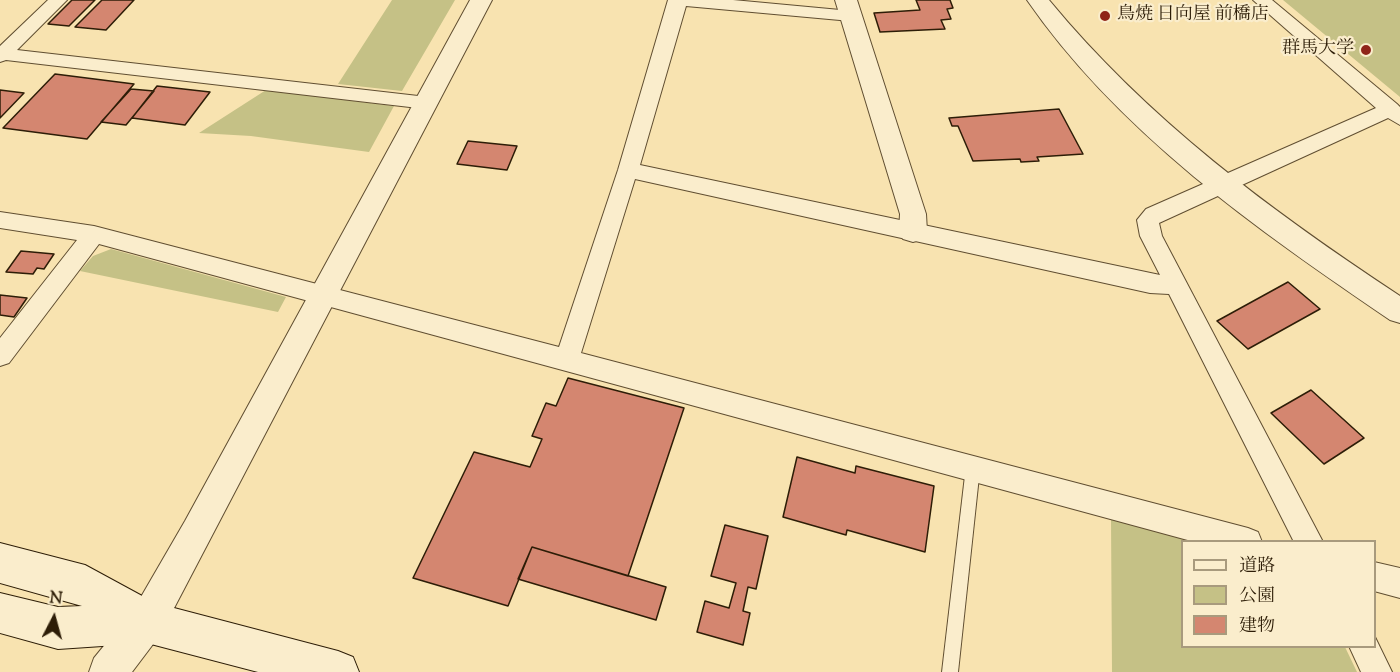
<!DOCTYPE html>
<html>
<head>
<meta charset="utf-8">
<style>
	body { margin:0 }
	#map { position:relative; width:1400px; height:672px; overflow:hidden; background:#f8e3b0; font-family:"Sorts Mill Goudy","Noto Serif JP",serif }
	canvas { display:block }
	.legend { position:absolute; left:1181px; top:540px; width:195px; height:108px; box-sizing:border-box; background:#faedcc; border:2px solid #a89a7d; margin:0; padding:8px 10px; list-style:none; font-size:18px; color:#2d1d07 }
	.legend li { display:flex; align-items:center; gap:12px; height:30px }
	.legend b { width:30px; border:2px solid #a89a7d }
	.north { position:absolute; left:24px; top:588px; width:60px; height:60px; -webkit-text-stroke:4px #faedcc; paint-order:stroke; rotate:6deg; font-size:16px; font-weight:700; line-height:24px; text-align:center; color:#2d1d07 }
	.north::after { content:''; display:block; margin:auto; width:21px; height:27px; background:#2d1d07; clip-path:polygon(50% 0,100% 100%,50% 72%,0 100%) }
</style>
</head>
<body>
<div id="map">
<canvas width="1400" height="672"></canvas>
<ul class="legend">
<li><b style="height:8px;background:#faedcc"></b>道路</li>
<li><b style="height:16px;background:#c5c186"></b>公園</li>
<li><b style="height:16px;background:#d48670"></b>建物</li>
</ul>
<div class="north">N</div>
</div>
<script>
const context = document.querySelector('canvas').getContext('2d');
context.lineJoin = 'round';
function fillPath(path, color) { context.fillStyle = color; context.fill(path, 'evenodd'); }
function trace(path, color, width, dash) { context.strokeStyle = color; context.lineWidth = width; context.lineCap = dash ? 'butt' : 'round'; context.setLineDash(dash || []); context.stroke(path); }
function write(font, color, halo, rows, align = 'center') {
  context.font = font + ' "Sorts Mill Goudy","Noto Serif JP",serif'; context.lineWidth = 4.5; context.setLineDash([]); context.textBaseline = 'middle'; context.strokeStyle = halo; context.fillStyle = color; for (const [text, x, y, turn = 0] of rows) {
    context.save(); context.translate(x, y); context.rotate((+turn || 0) * Math.PI / 180); context.textAlign = isNaN(turn) ? turn : align; if (halo) context.strokeText(text, 0, 0); context.fillText(text, 0, 0); context.restore();
  }
}
fillPath(new Path2D(`
	M392,0h63l-53,91 -64,-7z
	M1283,0h117v97z
	M266,90l128,16 -25,46 -118,-16 -52,-3z
	M111,249l175,48 -8,15 -198,-41 13,-15z
	M1111,519l80,22 -9,1v104l163,1 12,25h-245z`), '#c5c186');
const building = new Path2D(`
	M72,0h23l-26,26 -21,-2z
	M102,0h32l-28,30 -31,-3z
	M916,0h34l3,8 -6,1 4,10 -10,1 4,9 -65,3 -6,-19 46,-3z
	M55,74l79,10 -47,55 -84,-11z
	M157,86l53,6 -25,33 -53,-7z
	M131,89l23,2 -28,34 -25,-3z
	M0,90l24,3 -24,25z
	M1059,109l24,45 -46,3 2,4 -18,1 -1,-3 -47,2 -15,-35h-6l-3,-8z
	M468,141l49,5 -10,24 -50,-6z
	M21,251l33,3 -10,15 -7,-1 -4,6 -27,-2z
	M1288,282l32,27 -72,40 -31,-28z
	M0,295l27,3 -13,19 -14,-2z
	M568,378l116,30 -56,168 -96,-29 -24,59 -95,-28 61,-126 56,15 12,-28 -10,-3 14,-33 10,3z
	M1311,390l53,48 -40,26 -53,-51z
	M797,457l58,16 1,-7 78,20 -9,66 -78,-22 -1,5 -63,-18z
	M725,525l43,11 -12,53 -8,-2 -5,24 7,2 -7,32 -46,-13 8,-31 24,7 7,-25 -25,-7z
	M532,547l134,40 -10,33 -138,-41z`);
fillPath(building, '#d48670');
trace(building, '#2d1d07', 1.5);
const service = new Path2D(`
	M973,461l5,2 2,4 -22,205h-16l24,-205 2,-4z`);
const minor = new Path2D(`
	M48,0h19l-50,50 410,47 7,1 3,5 -3,5 -7,1 -421,-49 -6,2v-16z
	M668,0h65l118,11 9,5 -9,5 -165,-15 -46,159 520,110 -20,-39 -3,-16 9,-11 230,-101 -123,-108h19l125,104 3,3v18l-12,-7 -229,105 3,13 161,306h-29l-125,-248 -19,-1 -515,-114 -54,174 667,175 10,4 4,10h-67l-1096,-298 -90,119 -9,3v-28l77,-98 -77,-12v-16l94,14 465,121 59,-177z
	M1374,562l26,6v30l-26,-7z
	M1374,635l18,37h-31l-12,-26h25z`);
const tertiary = new Path2D(`
	M470,0h22l-332,635 -28,37h-43l5,-14 40,-49 51,-88z
	M835,0h22l69,214 1,18 -4,7 -10,3 -10,-3 -4,-7 1,-18z
	M1027,0h22c99,120 222,211 351,296v27l-10,-3c-132,-90 -271,-187 -363,-320z`);
const secondary = new Path2D(`
	M0,543l85,22 70,38 183,48 15,6 6,15h-101l-111,-29 -89,6 -58,-16v-40l58,14 24,-1 -82,-23z`);
trace(service, '#604e31', 2);
trace(minor, '#604e31', 2);
trace(tertiary, '#604e31', 2);
trace(secondary, '#2d1d07', 2);
fillPath(service, '#faedcc');
fillPath(minor, '#faedcc');
fillPath(tertiary, '#faedcc');
fillPath(secondary, '#faedcc');
for (const [x, y, r, color] of [
	[1105,16,6,"#8f2418"],
	[1366,50,6,"#8f2418"]
]) { const dot = new Path2D(); dot.arc(x, y, r, 0, 2 * Math.PI); context.fillStyle = color; context.fill(dot); trace(dot, '#faedcc', 2); }
write('18px', '#2d1d07', '#faedcc', [
	["鳥焼 日向屋 前橋店",1117,16],
	["群馬大学",1354,50,"right"]
], 'left');
</script>
</body>
</html>
